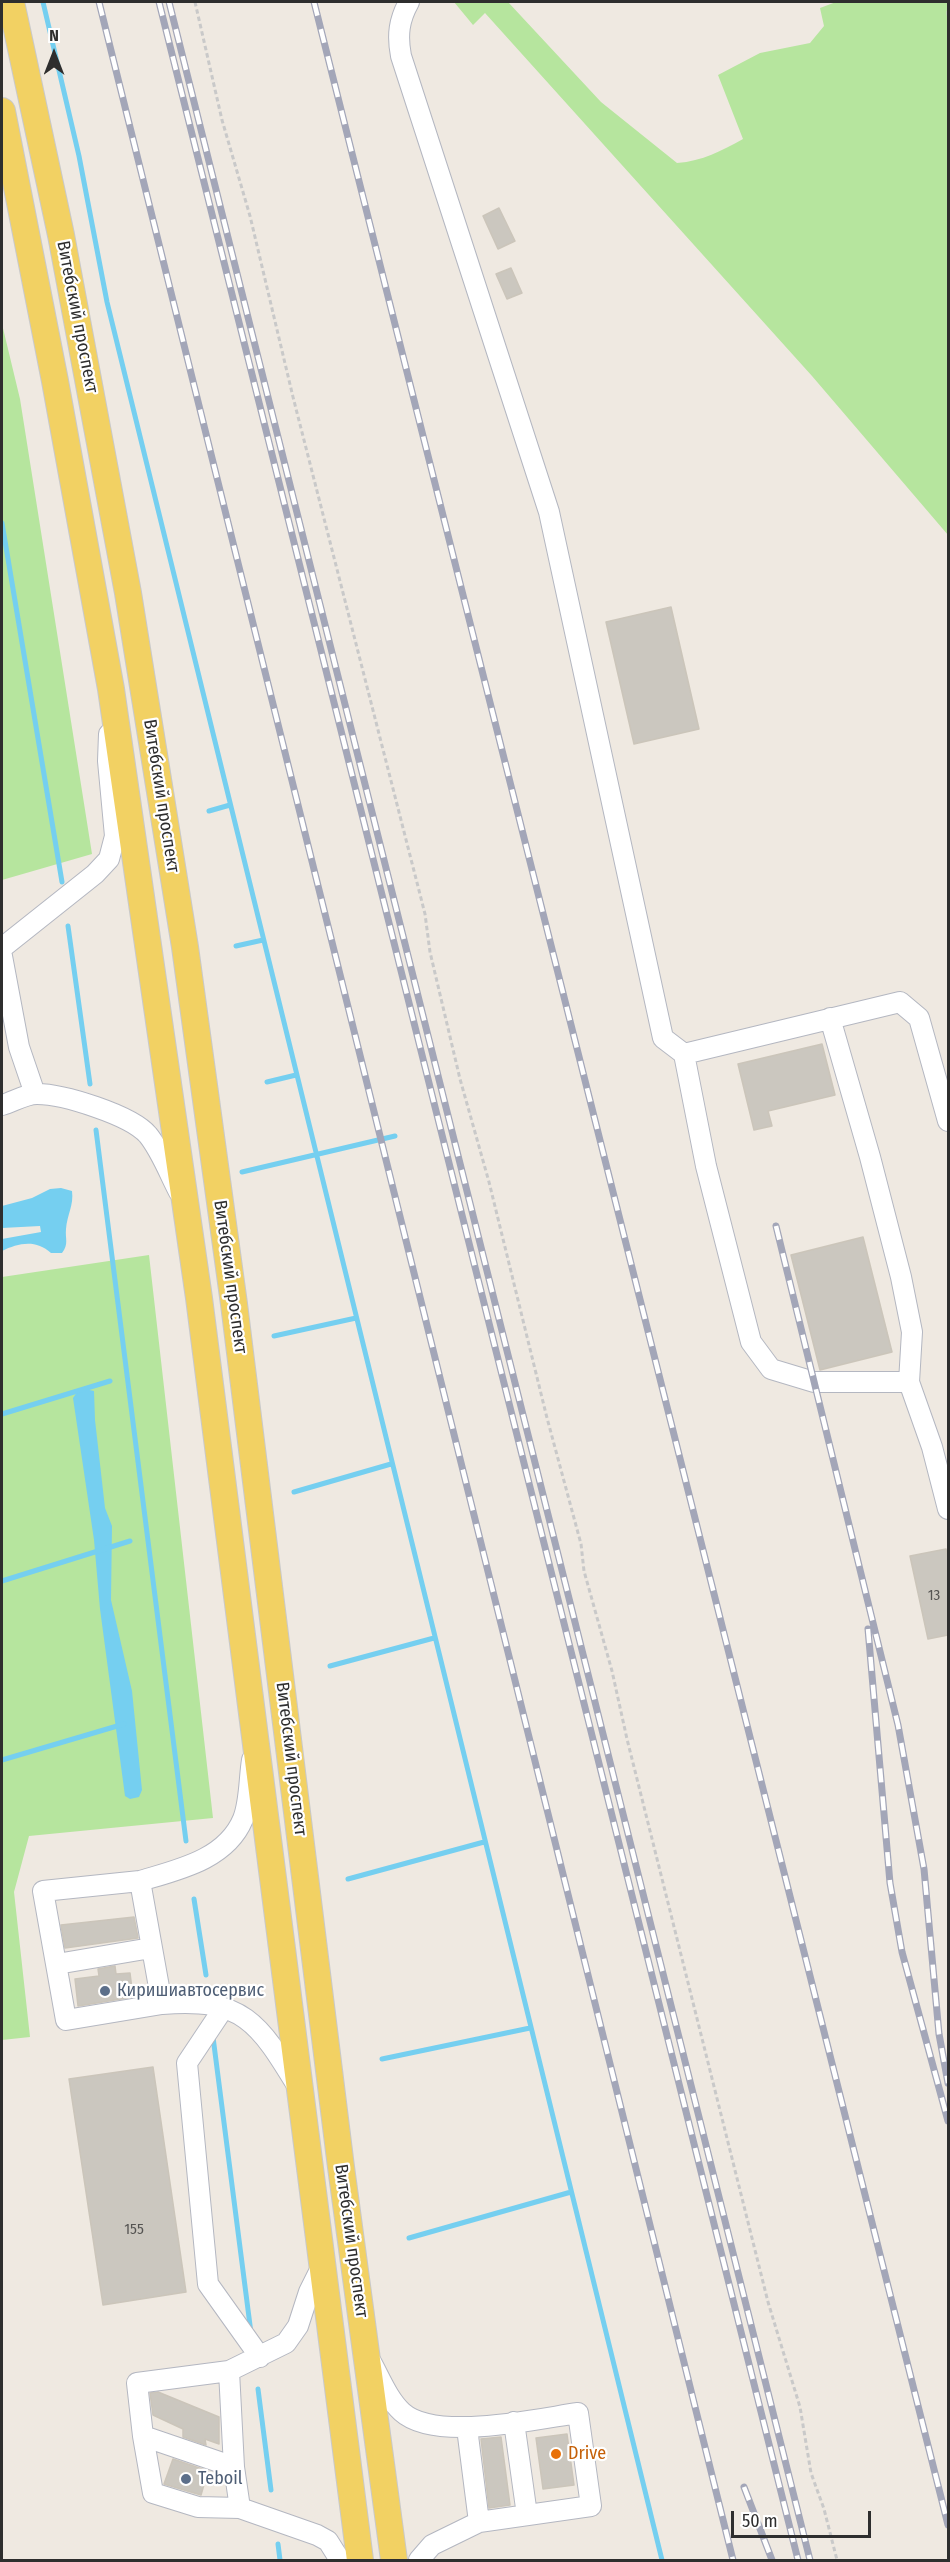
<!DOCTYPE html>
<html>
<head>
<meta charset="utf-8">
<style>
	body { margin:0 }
	#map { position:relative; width:950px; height:2562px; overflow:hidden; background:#efe9e1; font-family:"Fira Sans Condensed",sans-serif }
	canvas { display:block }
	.frame { position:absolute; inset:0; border:3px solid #2e2e2e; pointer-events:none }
	.north { position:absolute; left:24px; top:24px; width:60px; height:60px; -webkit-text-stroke:4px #fff; paint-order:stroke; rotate:0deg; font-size:16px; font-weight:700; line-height:24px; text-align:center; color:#2e2e2e }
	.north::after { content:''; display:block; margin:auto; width:21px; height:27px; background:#2e2e2e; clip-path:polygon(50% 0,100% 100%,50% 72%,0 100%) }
	.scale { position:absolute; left:731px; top:2511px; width:140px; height:27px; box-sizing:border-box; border:3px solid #2e2e2e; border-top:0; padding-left:8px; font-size:18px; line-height:21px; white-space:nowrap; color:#2e2e2e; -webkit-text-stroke:4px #fff; paint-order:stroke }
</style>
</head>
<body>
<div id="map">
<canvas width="950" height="2562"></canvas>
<div class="frame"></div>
<div class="north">N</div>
<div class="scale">50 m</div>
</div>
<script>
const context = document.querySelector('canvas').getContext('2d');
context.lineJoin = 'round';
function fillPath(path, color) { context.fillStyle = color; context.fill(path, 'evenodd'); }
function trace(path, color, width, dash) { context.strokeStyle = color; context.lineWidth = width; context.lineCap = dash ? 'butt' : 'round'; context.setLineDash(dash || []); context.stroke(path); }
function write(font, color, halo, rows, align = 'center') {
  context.font = font + ' "Fira Sans Condensed",sans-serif'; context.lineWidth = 4.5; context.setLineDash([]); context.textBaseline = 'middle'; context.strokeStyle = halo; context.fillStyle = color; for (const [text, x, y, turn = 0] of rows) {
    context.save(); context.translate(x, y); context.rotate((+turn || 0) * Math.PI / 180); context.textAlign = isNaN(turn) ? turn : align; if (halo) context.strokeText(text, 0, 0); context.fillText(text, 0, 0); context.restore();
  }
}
fillPath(new Path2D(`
	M454,2h54l93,100 76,61c26,-2 44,-12 66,-24l-25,-64 42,-22 50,-10 14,-17 -4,-18 16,-6h112v533l-136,-159 -327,-363 -12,12z
	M2,324l18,75 72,455 -90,26z
	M149,1255l64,563 -184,18 -15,56 16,145 -28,3v-763z`), '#b6e59e');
fillPath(new Path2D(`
	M61,1188l11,3c2,14 -5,24 -6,38 -1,10 3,15 -4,24h-11c-15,-14 -33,-10 -49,-2v-12l39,-7 -1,-6 -38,2v-22l30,-8 18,-9z
	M80,1388l14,3 1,29 10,88 7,18 -1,74 21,91 10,99 -3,7 -9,2 -5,-3 -25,-187 -6,-69 -21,-142z`), '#75cff0');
trace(new Path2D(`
	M43,2l36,154 28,146 555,2258
	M2,523l60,359
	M209,811l21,-6
	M68,926l22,158
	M236,946l27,-6
	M267,1082l29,-7
	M96,1130l90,711
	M242,1172l153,-36
	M274,1336l82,-18
	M2,1414l108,-33
	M294,1492l97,-28
	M2,1581l128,-40
	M330,1666l104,-28
	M2,1760l122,-36
	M348,1879l136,-37
	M194,1899l12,76
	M213,2037l38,296
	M382,2059l148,-31
	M409,2238l162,-46
	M258,2389l13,101
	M278,2544l2,16`), '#75cff0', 5);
const building = new Path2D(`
	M499,208l16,33 -17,8 -15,-33z
	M511,268l11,25 -15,6 -11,-25z
	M671,607l28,122 -65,15 -28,-122z
	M822,1044l13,51 -67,16 4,15 -18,4 -16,-66z
	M863,1237l29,115 -72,18 -29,-115z
	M946,1549l2,9v77l-20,4 -18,-83z
	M134,1917l4,21 -73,10 -4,-23z
	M115,1966l1,8 14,-1 3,24 -55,9 -3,-27 24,-3 -1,-7z
	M153,2067l33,225 -83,13 -34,-226z
	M158,2392l61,25v27l-14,-5 1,6 -23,-8v-8l-30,-14 -3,-22z
	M567,2434l7,51 -31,4 -7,-51z
	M501,2437l9,68 -21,3 -8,-69z
	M173,2459l35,12 -7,24 -37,-11z`);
fillPath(building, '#cbc7bf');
trace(building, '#cbc5ba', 1.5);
const minor = new Path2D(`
	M409,2c-10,18 -12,33 -8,54l148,456 114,526 21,16 216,-52 19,16 29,103
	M2,948l93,-74 14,-15 6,-23 -7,-75 1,-27
	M2,956l17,91 16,47
	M830,1018l40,139 31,120 11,55 -3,50
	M684,1054l22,112 45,176 20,27 43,13h95l23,65 16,62
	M2,1105c11,-3 23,-11 35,-11 26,0 94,21 111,41 13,16 21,38 31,57
	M140,1881l22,123 -96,16 -23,-129z
	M140,1881c37,-11 86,-21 103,-62 7,-17 6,-41 9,-59
	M57,1964l94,-16
	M162,2004c81,-7 97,19 136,83
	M223,2009l-36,54 21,221 52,73
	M323,2264l-14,28 -11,34 -12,17 -57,28 -92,12 6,53 10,57 45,14 42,1 77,27 11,6 12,19
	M371,2362c9,16 17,37 31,50 33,30 134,7 176,1l13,93 -112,16 -47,23 -13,15
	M229,2371l5,96 6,41
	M514,2422l13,93
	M467,2428l12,94
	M143,2436l91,31`);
const major = new Path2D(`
	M11,2l50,233 67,358 57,354 49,357 107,863 53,393
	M2,111l53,270 56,308 88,609 161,1262`);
trace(minor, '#b4b7c1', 22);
trace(major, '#c9c9c9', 28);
trace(new Path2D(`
	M195,2l27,118 28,96 43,181 132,517 5,38 30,127 29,103 58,236 34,126 3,27 28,100 15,68 141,563 32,105 11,66 13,36 13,51
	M948,11v6`), '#c9c9c9', 3, [4.5, 3]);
trace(minor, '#fff', 20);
trace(major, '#f2d163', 26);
const rail = new Path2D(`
	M99,2l634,2558
	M159,2l639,2558
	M169,2l641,2558
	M314,2l634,2523
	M776,1226l122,499 26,144 15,165 9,49
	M868,1629l22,254 12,69 46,169
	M744,2487l28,73`);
trace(rail, '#a3a6b8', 7);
trace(rail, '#fff', 4.5, [14]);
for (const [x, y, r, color] of [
	[105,1991,6,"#5c6f8a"],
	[556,2454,6,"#e8710a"],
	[186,2479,6,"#5c6f8a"]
]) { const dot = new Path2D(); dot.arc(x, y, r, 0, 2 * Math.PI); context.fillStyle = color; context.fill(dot); trace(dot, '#fff', 2); }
write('15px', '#555452', null, [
	["13",934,1596],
	["155",134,2230]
]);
write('18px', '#2e2e2e', '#fff', [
	["Витебский проспект",77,317,79],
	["Витебский проспект",161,796,81],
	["Витебский проспект",230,1277,82],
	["Витебский проспект",291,1759,83],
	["Витебский проспект",351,2241,82]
]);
write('18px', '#4e5e75', '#fff', [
	["Киришиавтосервис",117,1991],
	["Teboil",198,2479]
], 'left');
write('18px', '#c56008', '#fff', [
	["Drive",568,2454]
], 'left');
</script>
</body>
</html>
